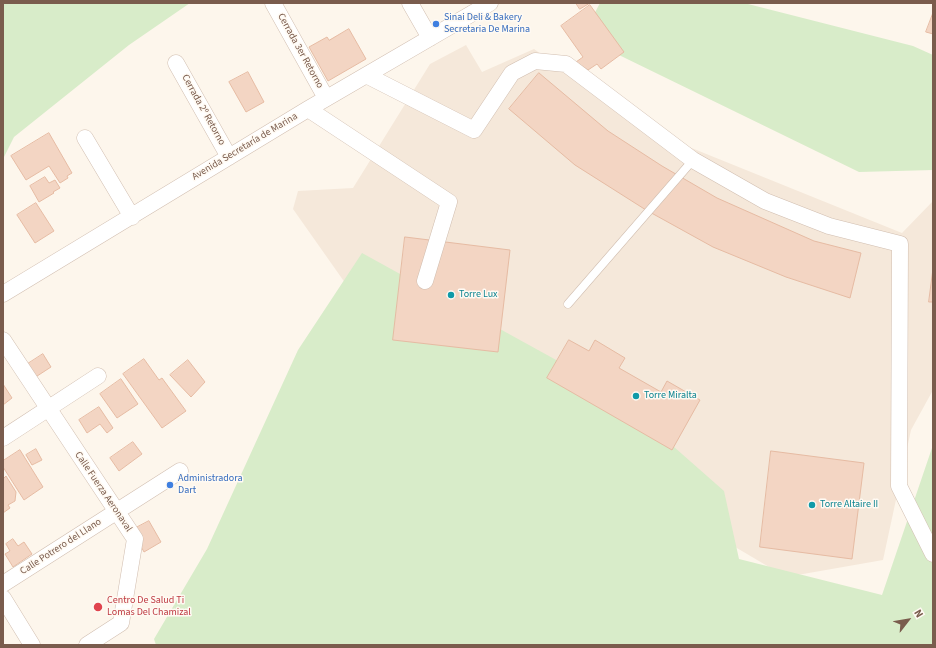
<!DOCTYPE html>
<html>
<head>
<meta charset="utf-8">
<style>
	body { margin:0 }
	#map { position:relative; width:936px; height:648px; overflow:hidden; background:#fdf6ec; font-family:"Source Sans 3",sans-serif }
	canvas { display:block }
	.frame { position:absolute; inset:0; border:4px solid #7a5c4d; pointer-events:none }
	.north { position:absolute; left:888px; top:600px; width:40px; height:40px; -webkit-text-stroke:3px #fffaf3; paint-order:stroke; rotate:59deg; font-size:11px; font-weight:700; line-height:16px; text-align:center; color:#7a5c4d }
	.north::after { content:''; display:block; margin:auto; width:14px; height:18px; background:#7a5c4d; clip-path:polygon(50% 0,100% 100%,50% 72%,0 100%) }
</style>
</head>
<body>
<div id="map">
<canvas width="936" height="648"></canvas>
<div class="frame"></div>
<div class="north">N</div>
</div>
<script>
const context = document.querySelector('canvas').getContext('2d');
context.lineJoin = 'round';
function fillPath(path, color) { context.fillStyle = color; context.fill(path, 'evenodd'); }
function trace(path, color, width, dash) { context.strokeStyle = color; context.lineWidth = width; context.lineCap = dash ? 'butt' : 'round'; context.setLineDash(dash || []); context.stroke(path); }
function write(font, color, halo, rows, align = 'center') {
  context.font = font + ' "Source Sans 3",sans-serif'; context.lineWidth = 3; context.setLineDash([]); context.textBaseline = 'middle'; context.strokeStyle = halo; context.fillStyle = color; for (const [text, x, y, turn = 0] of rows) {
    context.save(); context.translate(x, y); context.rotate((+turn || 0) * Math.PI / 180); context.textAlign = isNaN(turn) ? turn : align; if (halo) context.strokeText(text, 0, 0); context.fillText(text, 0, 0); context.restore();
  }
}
fillPath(new Path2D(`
	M466,45l16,27 52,-23 108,79 260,105 31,-32v189l-22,40 -28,130 -97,17 -400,-236 -93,-132 5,-18 55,-3 77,-124z`), '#f5e8da');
fillPath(new Path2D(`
	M3,3h187l-61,42 -115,92 -11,22z
	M600,3h144l169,43 20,9v115l-74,2 -277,-135z
	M362,253l245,135 117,103 15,68 143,36 51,-150v200h-777l-2,-6 53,-90 91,-199z`), '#d8ecc9');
const building = new Path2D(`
	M576,3h14l-10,6z
	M590,5l34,47 -23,17 -4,-5 -9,6 -12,-8 7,-5 -22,-31z
	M933,13v21l-7,-2z
	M349,29l17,30 -38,22 -19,-34 18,-10 2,3z
	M248,72l16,30 -18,10 -17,-30z
	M539,73l69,58 54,35 55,32 97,43 47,12 -11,45 -64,-21 -73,-30 -67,-37 -71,-45 -66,-56z
	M49,133l23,40 -5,3 1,2 -8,5 -11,-17 -23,14 -15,-24z
	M45,177l4,6 6,-3 5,8 -7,4 1,1 -15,9 -9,-16z
	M36,203l18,28 -19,12 -18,-28z
	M405,237l105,13 -12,102 -105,-12z
	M933,269v33h-4z
	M569,340l20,11 6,-11 30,18 -6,10 42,24 6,-11 33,19 -28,50 -125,-72z
	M43,354l8,13 -20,13 -8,-13z
	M144,359l15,21 3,-2 24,33 -24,17 -39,-54z
	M188,360l17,22 -14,15 -21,-22z
	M121,379l17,25 -21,14 -17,-24z
	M3,384l9,14 -9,7z
	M99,407l14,21 -6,5 -7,-9 -13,9 -8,-13z
	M133,442l9,12 -23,17 -9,-13z
	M36,449l6,11 -10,5 -6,-10z
	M20,450l23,37 -19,13 -21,-33v-6z
	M771,451l93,12 -12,96 -92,-12z
	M3,476l1,2 2,-2 10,16 -1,9 -7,4 2,3 -7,5z
	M149,521l12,21 -17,10 -12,-22z
	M13,539l5,7 6,-4 8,12 -19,13 -8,-13 5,-3 -4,-7z`);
fillPath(building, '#f3d5c3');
trace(building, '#e6bba3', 1);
const service = new Path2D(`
	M568,304l125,-144`);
const minor = new Path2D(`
	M273,3l53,95
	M410,3l20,35
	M176,63l53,94
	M366,75l108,55 38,-57 23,-12 31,3 127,96 72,41 64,25 71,18 -1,242 34,68
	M308,109l141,93 -24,79
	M85,138l47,79
	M3,294l305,-185 182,-106
	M3,340l132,199 -14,84 -34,22
	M3,438l95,-62
	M3,584l177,-113
	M3,598l29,47`);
trace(service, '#d1beb0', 9);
trace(minor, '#d1beb0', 17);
trace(service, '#fff', 8);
trace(minor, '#fff', 16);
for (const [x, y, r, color] of [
	[436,24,4,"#3f7fe0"],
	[451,295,4,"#0f9aa8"],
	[636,396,4,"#0f9aa8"],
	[170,485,4,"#3f7fe0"],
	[812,505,4,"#0f9aa8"],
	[98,607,5,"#e0444e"]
]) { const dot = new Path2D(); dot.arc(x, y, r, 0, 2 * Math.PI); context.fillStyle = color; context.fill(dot); trace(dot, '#fffaf3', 1.5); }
write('10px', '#366cbe', '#fffaf3', [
	["Sinai Deli & Bakery",444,18],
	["Secretaria De Marina",444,30],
	["Administradora",178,479],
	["Dart",178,491]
], 'left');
write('10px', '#7a5c4d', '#fffaf3', [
	["Cerrada 3er Retorno",300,51,61],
	["Cerrada 2º Retorno",203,110,61],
	["Avenida Secretaría de Marina",245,147,-31],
	["Calle Fuerza Aeronaval",103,492,56],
	["Calle Potrero del Llano",61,547,-33]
]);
write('10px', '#0d838f', '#fffaf3', [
	["Torre Lux",459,295],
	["Torre Miralta",644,396],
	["Torre Altaire II",820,505]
], 'left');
write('10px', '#be3a42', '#fffaf3', [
	["Centro De Salud Ti",107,601],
	["Lomas Del Chamizal",107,613]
], 'left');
</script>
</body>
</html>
